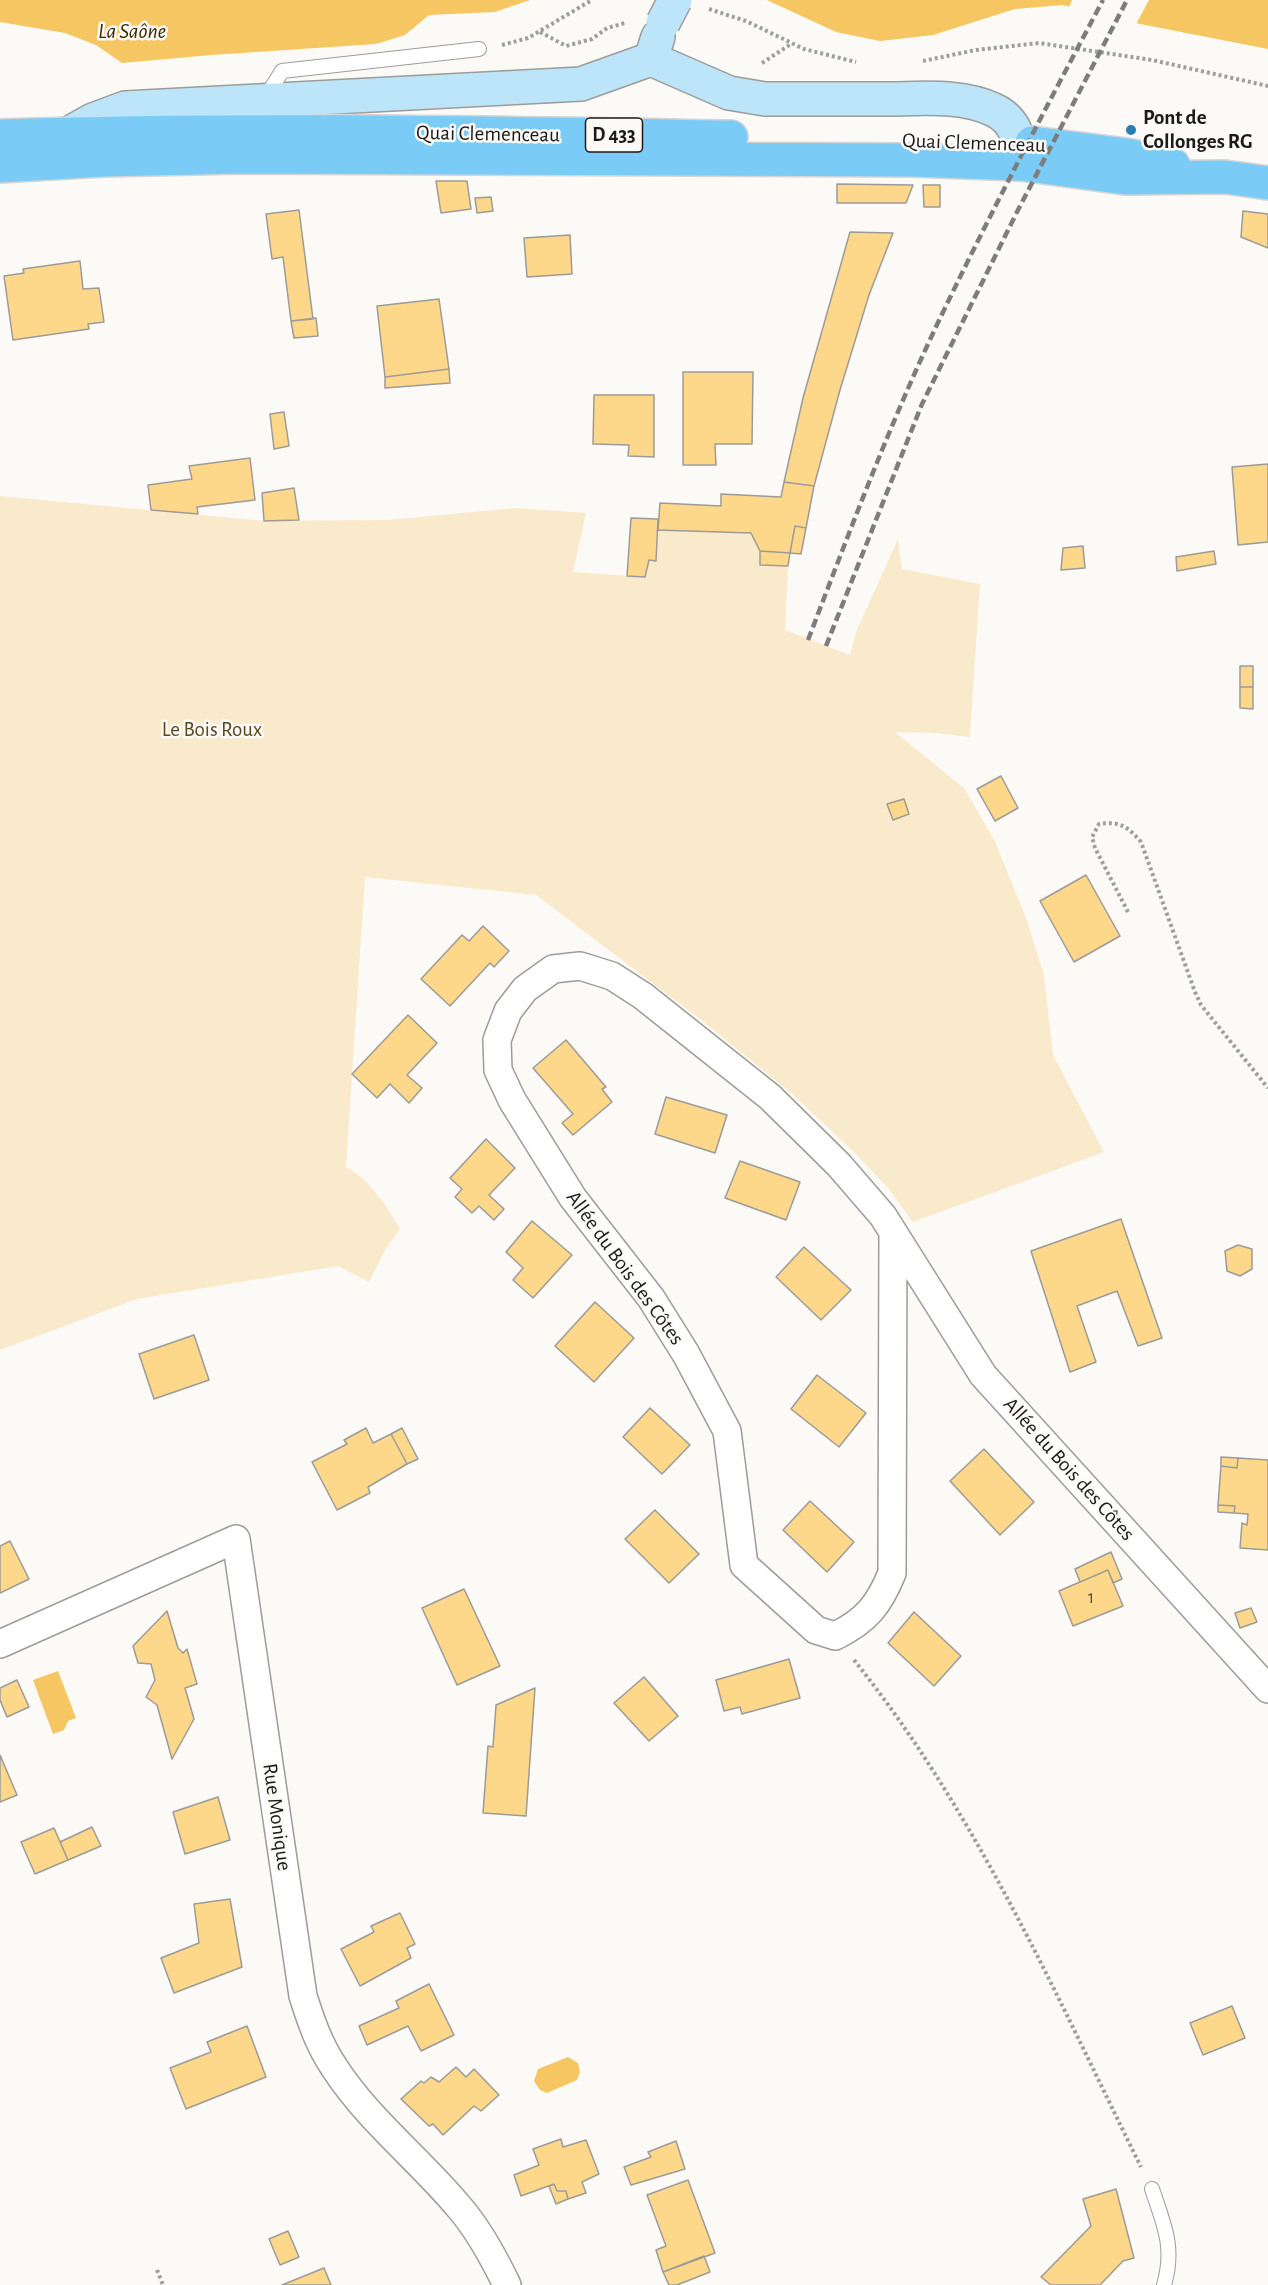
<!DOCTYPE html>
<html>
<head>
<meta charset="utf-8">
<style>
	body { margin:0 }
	canvas { display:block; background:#fcfaf7 }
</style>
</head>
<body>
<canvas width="1268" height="2285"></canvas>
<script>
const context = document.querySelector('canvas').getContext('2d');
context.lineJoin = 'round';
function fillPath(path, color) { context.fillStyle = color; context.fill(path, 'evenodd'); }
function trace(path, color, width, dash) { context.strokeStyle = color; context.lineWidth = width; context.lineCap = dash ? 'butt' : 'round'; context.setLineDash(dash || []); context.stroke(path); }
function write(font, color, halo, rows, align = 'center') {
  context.font = font + ' "Alegreya Sans",sans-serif'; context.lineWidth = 5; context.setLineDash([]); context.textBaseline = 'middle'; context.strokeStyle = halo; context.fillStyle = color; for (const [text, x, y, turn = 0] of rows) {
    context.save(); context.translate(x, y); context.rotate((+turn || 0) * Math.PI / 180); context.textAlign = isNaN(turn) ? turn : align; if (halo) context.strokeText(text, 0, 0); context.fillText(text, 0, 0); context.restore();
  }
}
fillPath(new Path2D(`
	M0,496l264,25 123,-1 129,-12 70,5 -13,59 72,5 4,-17h7l2,-30 93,3 9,18v14l28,1 -3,64 65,25 6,-23 42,-93 4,30 78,15 -10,153 -35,-4 -40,-1 70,57 30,53 30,73 19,60 9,80 51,97 -191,70 -25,-34 -32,-34 -66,-62 -90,-73 -164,-124 -171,-18 -19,290c25,14 39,37 54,62l-14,19 -17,34 -31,-16 -201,33 -137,51z`), '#f9eacc');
fillPath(new Path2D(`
	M0,0h530l-35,12 -66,3 -24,20 -29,9 -165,11 -89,8 -26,-18 -31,-12 -65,-11z
	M767,0h501v49l-143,-28 -62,-16 -48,4 -82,26 -53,6 -44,-9z
	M58,1671l18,47 -8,3 -4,9 -11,4 -20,-54z
	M568,2057l10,6 2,9 -3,8 -30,13 -7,-3 -6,-9 4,-12z`), '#f5c662');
fillPath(new Path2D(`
	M1072,0h77l-14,26 -67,-17z`), '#fcfaf7');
const building = new Path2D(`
	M436,181h31l4,28 -30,4z
	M837,184l76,1 -7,18h-69z
	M923,185h17v22h-16z
	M491,197l2,14 -16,2 -2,-15z
	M299,210l14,109 -22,2 -8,-64 -11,2 -6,-45z
	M1243,211l25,3v34l-27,-11z
	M850,232l43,1 -24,62 -29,95 -26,96 -30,-4 19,-84z
	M570,235l2,39 -45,3 -3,-39z
	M80,261l3,28 16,-1 5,34 -16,2 1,5 -76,11 -9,-64 20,-3 -1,-4z
	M439,299l10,70 -64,8 -8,-71z
	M316,318l2,18 -24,2 -3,-17z
	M449,369l1,14 -65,5v-11z
	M683,372h70l-1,72h-37l1,21h-33z
	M594,395h60v62l-26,-1 1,-11 -36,-1z
	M284,412l5,34 -15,3 -4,-35z
	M250,458l5,42 -58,7 1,7 -47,-4 -3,-25 44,-6 -3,-13z
	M1268,464v78l-30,3 -6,-78z
	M784,482l30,4 -8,42 -11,-2 -5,27 -30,-2 -9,-18 -93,-3 2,-27 61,3v-12l60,3z
	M294,488l5,32 -35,1 -2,-28z
	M631,518l27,1 -2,42 -7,-1 -4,17 -18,-1z
	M795,526l11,2 -5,26 -11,-1z
	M1083,546l2,22 -24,2 2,-22z
	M760,551l30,2 -2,13 -28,-1z
	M1214,551l2,13 -39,7 -1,-14z
	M1240,666h13v21h-13z
	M1240,687h13v22l-13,-1z
	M1001,776l17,32 -23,13 -18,-32z
	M904,799l5,15 -16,6 -6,-16z
	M1086,875l34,61 -46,26 -34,-61z
	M483,926l26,25 -15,16 -4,-4 -40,43 -29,-27 41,-44 7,6z
	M408,1015l29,28 -30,32 15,13 -13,15 -19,-19 -13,14 -25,-24z
	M566,1040l40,47 -4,2 10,13 -39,33 -11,-12 11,-9 -40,-46z
	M666,1097l61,18 -12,38 -60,-19z
	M486,1139l29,29 -26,27 15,14 -10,11 -15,-14 -7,7 -17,-16 7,-8 -12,-11z
	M740,1161l60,21 -14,38 -61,-22z
	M1121,1219l41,119 -24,8 -21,-55 -40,15 19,56 -26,10 -39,-121z
	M532,1221l40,34 -39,43 -20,-18 10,-12 -17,-16z
	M1238,1245l14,4v20l-12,7 -13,-5 -2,-20z
	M804,1247l47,43 -30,30 -45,-43z
	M595,1302l39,36 -40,44 -39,-36z
	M194,1335l15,45 -55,19 -15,-45z
	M817,1375l49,38 -27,34 -48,-38z
	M650,1408l40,37 -28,29 -39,-37z
	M366,1428l7,15 18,-9 16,30 -39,23 2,6 -33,17 -25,-48 35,-18 -3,-4z
	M402,1428l16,31 -11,5 -16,-30z
	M984,1449l50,53 -34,33 -50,-54z
	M1221,1457l17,1 -1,10 -16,-2z
	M1238,1458l30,2v90l-28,-2 2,-25 5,2 1,-11 -14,-1 1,-7 -17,-1 3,-39 16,2z
	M810,1501l44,41 -27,30 -44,-42z
	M1218,1505l17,1 -1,7 -16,-1z
	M655,1510l44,44 -30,29 -44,-44z
	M10,1541l19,38 -29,14v-47z
	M1111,1552l11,27 -9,4 -5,-13 -28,12 -5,-13z
	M1108,1570l15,36 -50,20 -14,-35z
	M464,1589l36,77 -43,19 -35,-77z
	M1251,1608l6,14 -17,6 -5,-15z
	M167,1611l11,37 5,5 4,-4 10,35 -12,4 9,31 -22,40 -15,-54 -11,-8 9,-17 -4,-16 -13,-1 -5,-17z
	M914,1612l47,44 -27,30 -46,-43z
	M789,1659l11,39 -58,16 -2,-7 -16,4 -8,-31z
	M644,1677l34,39 -29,25 -35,-38z
	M17,1680l12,27 -22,10 -7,-17v-12z
	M535,1688l-9,128 -43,-3 5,-67 5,1 3,-42z
	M0,1755l17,40 -17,7z
	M218,1797l12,43 -45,14 -12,-42z
	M92,1827l9,19 -33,14 -8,-18z
	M54,1828l14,32 -33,14 -14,-32z
	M230,1899l12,68 -68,26 -13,-35 38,-15 -5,-39z
	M400,1913l15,31 -8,4 4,10 -51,28 -19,-37 33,-17 -3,-6z
	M429,1984l25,51 -33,16 -13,-25 -41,19 -8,-19 40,-18 -3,-7z
	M1232,2006l13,32 -42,17 -13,-32z
	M247,2026l19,51 -80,32 -16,-41 41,-16 -4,-10z
	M456,2067l10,10 8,-8 25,26 -18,16 -7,-5 -31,29 -10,-11 -4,2 -28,-27 20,-18 3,2 7,-6 8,5z
	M561,2139l2,8 23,-7 13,34 -17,8 4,11 -18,6 -2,-8h-9l-3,-7 -33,12 -7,-21 25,-10 -6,-16z
	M676,2141l9,28 -54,16 -7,-18 27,-10 -3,-5z
	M688,2180l27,73 -52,19 -7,-22 10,-4 -19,-51z
	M554,2184l3,7h9l2,8 -12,5 -7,-18z
	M1116,2189l18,69 -11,3 -23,24h-49l-10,-8 50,-51 -8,-27z
	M288,2231l11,26 -19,8 -11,-26z
	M704,2256l6,16 -33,13h-8l-6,-13z
	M324,2268l7,17h-49z`);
fillPath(building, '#fdd88b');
trace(building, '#9d9b97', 1.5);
const service = new Path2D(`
	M266,97l16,-26 197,-22
	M1152,2189c12,36 23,58 12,96`);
const minor = new Path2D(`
	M893,1232l-1,341c-13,32 -26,48 -57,63l-19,-6 -72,-65 -17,-134 -41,-77 -35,-56 -78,-100 -61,-98 -14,-30 -1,-30 11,-29 17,-22 28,-20 27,-3 32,10 31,20 127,101 69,68 44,51 100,159 285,314
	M0,1644l236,-105 67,457c8,25 16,49 31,71 34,53 85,92 125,140 20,23 35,51 48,78`);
const secondary = new Path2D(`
	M658,37l-7,22 78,34 36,6c40,0 80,0 119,0 35,0 77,-5 110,11 23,11 26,31 26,54
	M61,138l32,-18 32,-12 456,-24 70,-25`);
const primary = new Path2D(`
	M0,136c244,-8 488,-3 731,1
	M1032,143l95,12 46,10
	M0,166l104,-6 137,-3 670,3 109,4 105,14 100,-1 43,6`);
trace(service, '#9e9c99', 16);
trace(minor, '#9e9c99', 30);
trace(secondary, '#9e9c99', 36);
trace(primary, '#d6d6d6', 36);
trace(new Path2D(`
	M709,9l37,12 58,28 52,13
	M540,32l26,14 26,-7 15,-11 18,-5
	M502,45l26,-7 64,-38
	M923,61l53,-11 63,-7 113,17 116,26
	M762,63l29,-19
	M1128,912l-33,-64 -3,-11 7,-13c21,-3 28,2 42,18l54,150 6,13 67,83
	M854,1660c122,152 201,333 287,507
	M157,2270l6,15`), '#a09e9c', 4, [3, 3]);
trace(service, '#fff', 14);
trace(minor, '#fff', 27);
trace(secondary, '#bce5fa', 33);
trace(primary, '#7acbf5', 33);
trace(new Path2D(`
	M808,640c43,-112 85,-225 137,-332 50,-104 104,-206 158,-308
	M826,646l96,-242 96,-194 109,-210`), '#7e7d7b', 4.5, [9, 4.5]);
const secondaryBridge = new Path2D(`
	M663,23l12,-23`);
trace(secondaryBridge, '#9e9c99', 36, []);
trace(secondaryBridge, '#bce5fa', 33);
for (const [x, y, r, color] of [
	[1131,130,6,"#2b7dae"]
]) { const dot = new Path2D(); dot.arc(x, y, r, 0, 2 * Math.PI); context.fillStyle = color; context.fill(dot); trace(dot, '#fcfaf7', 2); }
write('18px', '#544a36', null, [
	["1",1091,1598]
]);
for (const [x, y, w] of [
	[614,135,57]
]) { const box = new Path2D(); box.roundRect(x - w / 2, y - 17, w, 34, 4.5); context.fillStyle = '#fcfaf7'; context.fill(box); trace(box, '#1c1b1a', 1.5); }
write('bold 20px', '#1c1b1a', null, [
	["D 433",614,135]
]);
write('bold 21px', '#1c1b1a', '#fcfaf7', [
	["Pont de",1143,118],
	["Collonges RG",1143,142]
], 'left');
write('21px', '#1c1b1a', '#fcfaf7', [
	["Quai Clemenceau",488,134,1],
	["Quai Clemenceau",974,143,2],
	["Allée du Bois des Côtes",625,1268,54],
	["Allée du Bois des Côtes",1069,1469,48],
	["Rue Monique",277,1817,82]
]);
write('21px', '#5a471d', '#fcfaf7', [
	["Le Bois Roux",212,730]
]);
write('italic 22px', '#3c2a00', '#fcfaf7', [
	["La Saône",132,31]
]);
</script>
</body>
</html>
